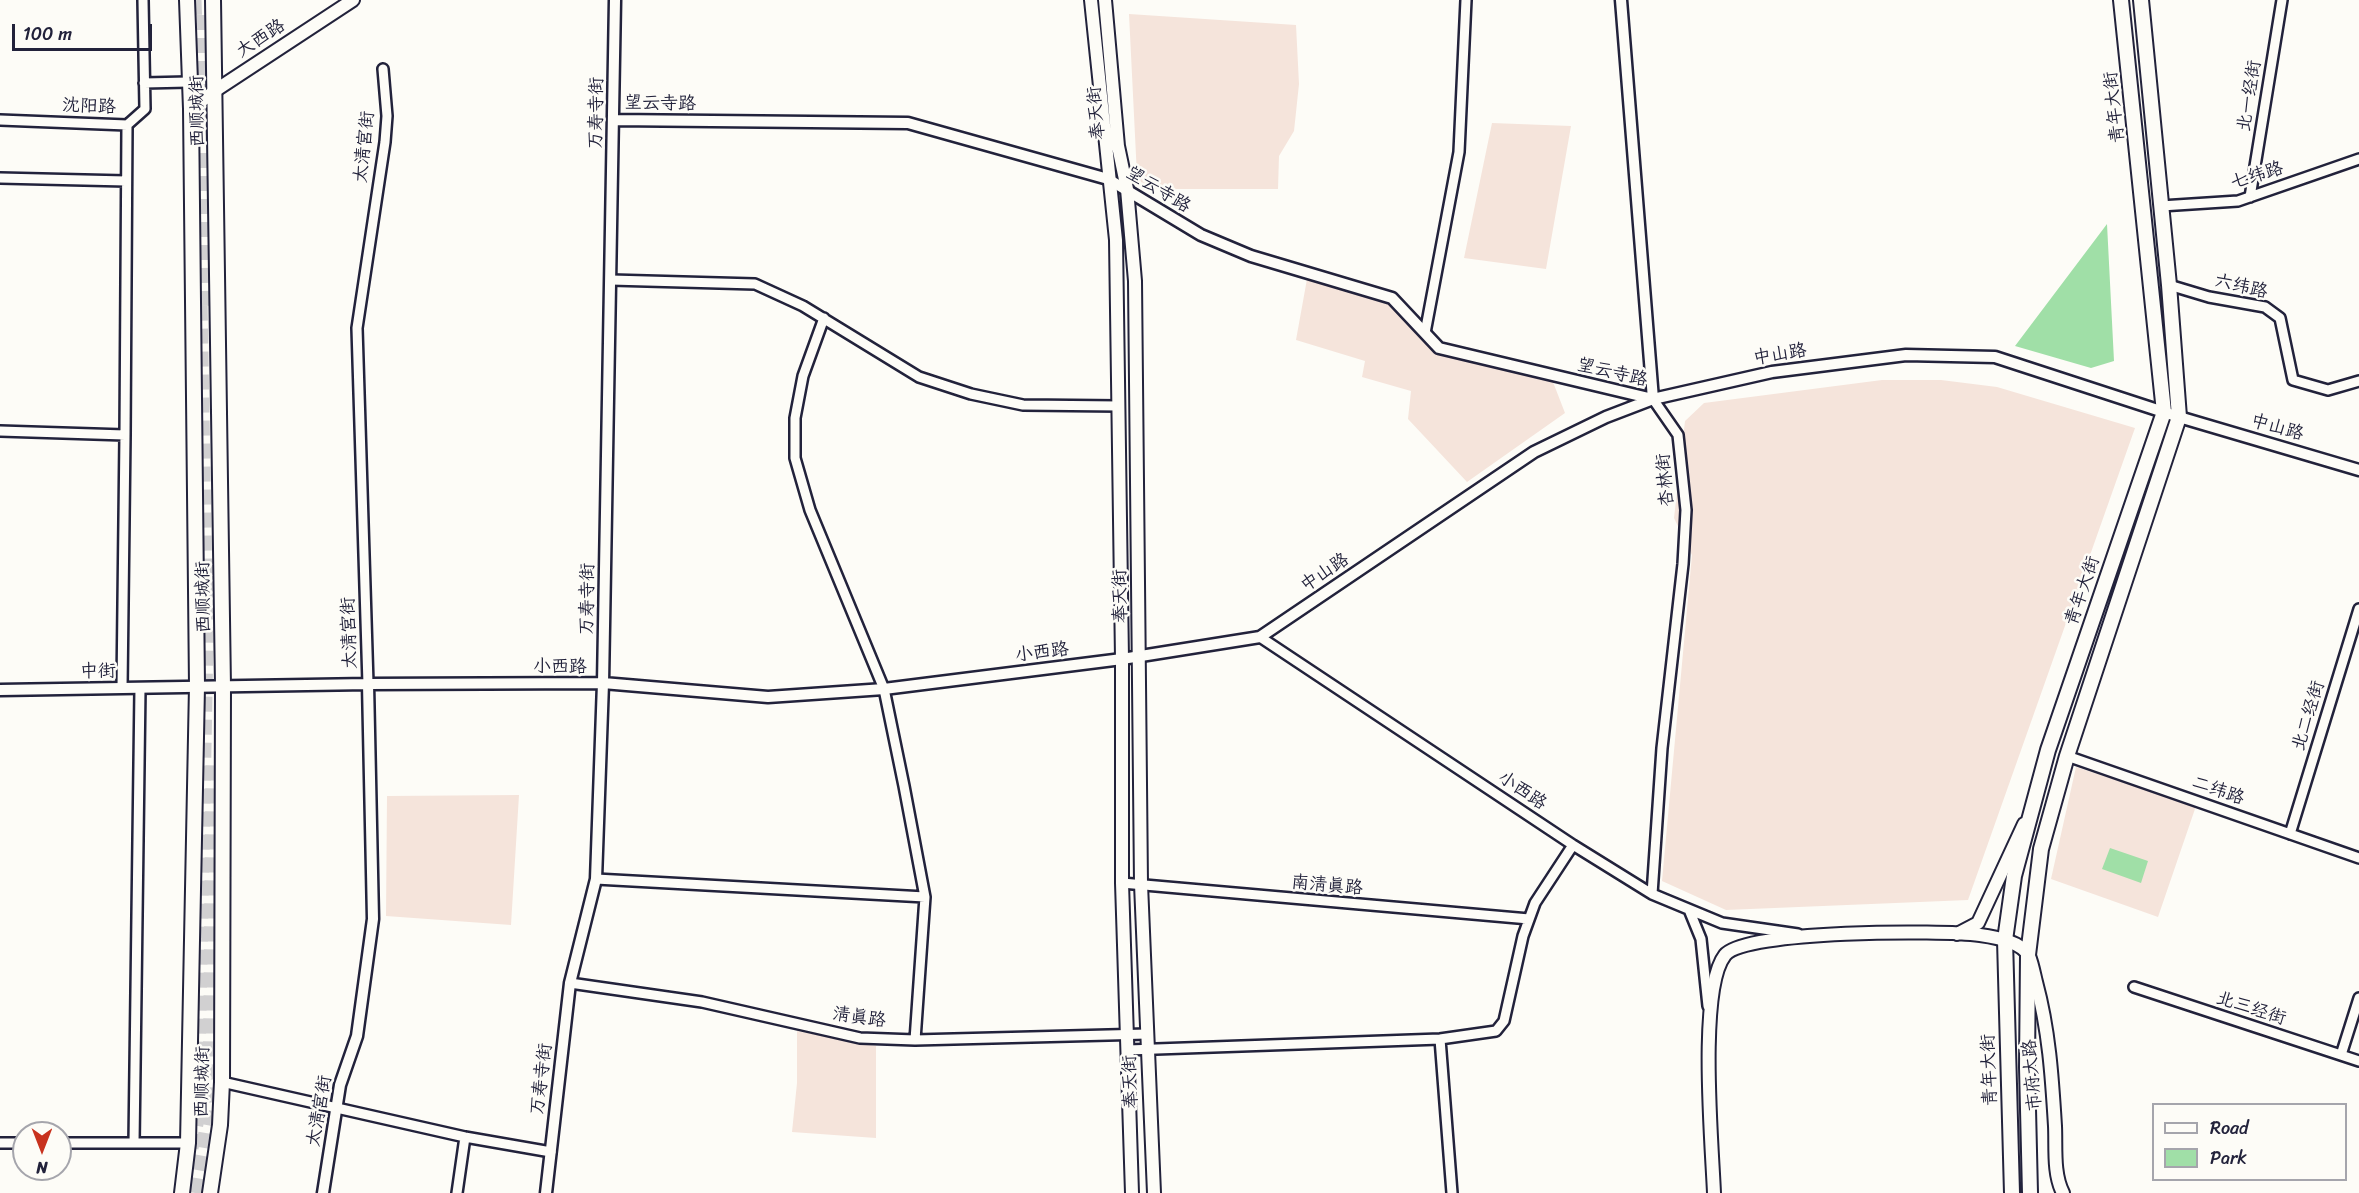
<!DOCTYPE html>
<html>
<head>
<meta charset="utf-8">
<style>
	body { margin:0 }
	#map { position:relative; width:2359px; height:1193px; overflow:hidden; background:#fdfcf7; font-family:Sriracha,sans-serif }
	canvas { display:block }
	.legend { position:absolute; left:2152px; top:1103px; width:195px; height:78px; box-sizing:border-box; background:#fdfcf7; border:2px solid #a5a5ac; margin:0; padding:8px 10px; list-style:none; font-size:18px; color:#22223b }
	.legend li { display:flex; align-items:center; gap:12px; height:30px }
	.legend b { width:30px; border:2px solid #a5a5ac }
	.north { position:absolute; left:12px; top:1121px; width:60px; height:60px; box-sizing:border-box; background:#fdfcf7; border:2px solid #a5a5ac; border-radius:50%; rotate:180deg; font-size:16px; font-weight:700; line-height:24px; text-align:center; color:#22223b }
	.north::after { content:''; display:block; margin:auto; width:21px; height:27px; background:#c8321e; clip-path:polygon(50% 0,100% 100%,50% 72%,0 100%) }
	.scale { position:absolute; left:12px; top:24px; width:140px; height:27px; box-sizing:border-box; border:3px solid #22223b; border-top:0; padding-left:8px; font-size:18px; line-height:21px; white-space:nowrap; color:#22223b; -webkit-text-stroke:4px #fdfcf7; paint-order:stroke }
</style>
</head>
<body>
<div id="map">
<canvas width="2359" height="1193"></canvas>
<ul class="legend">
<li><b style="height:8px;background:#fdfcf7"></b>Road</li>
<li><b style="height:16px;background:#a0dfa7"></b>Park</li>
</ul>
<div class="north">N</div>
<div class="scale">100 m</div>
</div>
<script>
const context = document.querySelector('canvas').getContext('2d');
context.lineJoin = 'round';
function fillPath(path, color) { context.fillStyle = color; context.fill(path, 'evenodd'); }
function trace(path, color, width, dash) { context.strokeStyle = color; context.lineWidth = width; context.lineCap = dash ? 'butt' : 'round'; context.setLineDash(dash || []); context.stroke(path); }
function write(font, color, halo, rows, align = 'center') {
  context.font = font + ' Sriracha,"LXGW WenKai TC",sans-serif'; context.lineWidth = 5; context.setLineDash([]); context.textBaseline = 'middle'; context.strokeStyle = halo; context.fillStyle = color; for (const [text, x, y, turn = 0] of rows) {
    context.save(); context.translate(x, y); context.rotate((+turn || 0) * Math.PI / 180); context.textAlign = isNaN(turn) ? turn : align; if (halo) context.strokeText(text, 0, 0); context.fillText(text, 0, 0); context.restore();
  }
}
fillPath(new Path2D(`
	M1129,14l167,11 3,59 -5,47 -15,25 -1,33h-132l-9,-13z
	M1492,123l79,3 -25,143 -82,-11z
	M1307,279l83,23 41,46 57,18 65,16 12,31 -98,69 -59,-63 3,-28 -49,-14 3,-16 -69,-21z
	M1882,380h59l56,7 138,41 -167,472 -242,10 -64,-29 30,-326 -18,-37 11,-97 19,-18z
	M2076,767l120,39 -38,111 -107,-38z
	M519,795l-8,130 -125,-9 1,-120z
	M797,1031l79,15v92l-84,-6 5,-49z`), '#f5e4db');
fillPath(new Path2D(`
	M2107,224l7,137 -23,7 -76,-22z
	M2110,848l38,13 -7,22 -39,-14z`), '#a0dfa7');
trace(new Path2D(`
	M194,0l1,30
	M204,15l4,294
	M191,1148l6,-29 9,-478 -6,-344
	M195,1193l15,-83 3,-351`), '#d1d0d1', 15, [15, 8]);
const minor = new Path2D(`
	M144,83l44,-1
	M0,120l127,5 18,-16 -2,-109
	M0,178l126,3
	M2250,197l32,-197
	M2161,206l77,-5 121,-42
	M611,280l144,4 48,22 116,71 52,17 52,11 96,1
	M2169,285l40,12 56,10 15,11 13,62 35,10 31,-9
	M824,318l-21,58 -8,42v40l15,52 74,179 20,97 21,111 -10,143
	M1425,333l34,-181 7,-152
	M0,431l125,4 2,-310
	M1260,637l313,208 79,49 70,29 76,11
	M368,684l-11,-356 28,-186 2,-26 -4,-47
	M122,688l3,-253
	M2067,756l292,102
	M2290,834l69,-225
	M596,879l329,18
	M1122,883l407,36
	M1652,894l10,-146 21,-184 3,-54 -8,-75 -25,-36
	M1690,912l11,27 7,67
	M570,983l132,19 158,36 55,2 232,-6
	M2134,987l225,74
	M1440,1039l12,154
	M1128,1050l312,-11 56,-8 8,-10 19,-85 12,-33 38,-58
	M2341,1055l18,-57
	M222,1082l243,55 86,15
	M0,1143h24
	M60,1143h128
	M134,1143l6,-455
	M457,1193l8,-56`);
const tertiary = new Path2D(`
	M614,120l294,3 200,56 93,56 50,21 141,42 47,50 214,51 -32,-399
	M0,690l368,-6 235,-1 165,14 116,-8 238,-30 138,-22 274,-185 72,-35 47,-18 119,-27 134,-17 89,2 184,60 180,53
	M323,1193l17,-108 17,-49 16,-117 -5,-235
	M546,1193l24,-210 26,-104 7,-196 12,-683`);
const secondary = new Path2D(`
	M1091,0l25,240 6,419v224l10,310
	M1105,0l13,146 9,43 8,92 6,603 13,309
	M191,109l25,-19 137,-90
	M1957,934l21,-11 46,-99
	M1714,1193c-2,-49 -16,-204 11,-238 20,-25 217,-25 255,-20 15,2 41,6 49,21 3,7 5,18 7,26 13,48 16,95 19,144 1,21 -2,48 8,67`);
const primary = new Path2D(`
	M182,1193l6,-50 9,-457 -6,-577 -4,-109
	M210,1193l10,-68 2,-43 1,-396 -10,-686
	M2012,1193l-7,-253 9,-64 34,-126 116,-338 -43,-412
	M2030,1193l-3,-126 1,-112 13,-106 26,-93 112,-339 -10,-132 -28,-285`);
trace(minor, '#22223b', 14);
trace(tertiary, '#22223b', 15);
trace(secondary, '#22223b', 16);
trace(primary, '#22223b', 18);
trace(minor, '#fdfcf7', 9);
trace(tertiary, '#fdfcf7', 10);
trace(secondary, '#fdfcf7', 12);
trace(primary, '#fdfcf7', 14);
write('18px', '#22223b', '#fdfcf7', [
	["大西路",261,39,-33],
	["北一经街",2250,96,-81],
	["望云寺路",660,104,1],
	["沈阳路",89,107,2],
	["青年大街",2115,107,-96],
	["西顺城街",198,111,-91],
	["万寿寺街",597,113,-89],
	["奉天街",1097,113,-95],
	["太清宫街",365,147,-84],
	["七纬路",2257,176,-17],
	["望云寺路",1158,190,31],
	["六纬路",2241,287,13],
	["中山路",1780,355,-9],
	["望云寺路",1612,373,13],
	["中山路",2277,428,16],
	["杏林街",1666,480,-95],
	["中山路",1325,573,-34],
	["青年大街",2083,591,-71],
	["奉天街",1121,596,-91],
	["西顺城街",204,597,-91],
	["万寿寺街",588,599,-89],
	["太清宫街",350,633,-92],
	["小西路",1042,653,-7],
	["小西路",560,667],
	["中街",98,672,-1],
	["北二经街",2309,716,-73],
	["小西路",1522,791,34],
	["二纬路",2218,791,19],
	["南清真路",1327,886,5],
	["北三经街",2251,1009,18],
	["清真路",859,1018,8],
	["青年大街",1990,1070,-92],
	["市府大路",2033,1075,-95],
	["万寿寺街",542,1079,-83],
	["西顺城街",203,1082,-89],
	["奉天街",1131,1082,-92],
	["太清宫街",320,1111,-80]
]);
</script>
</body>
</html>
